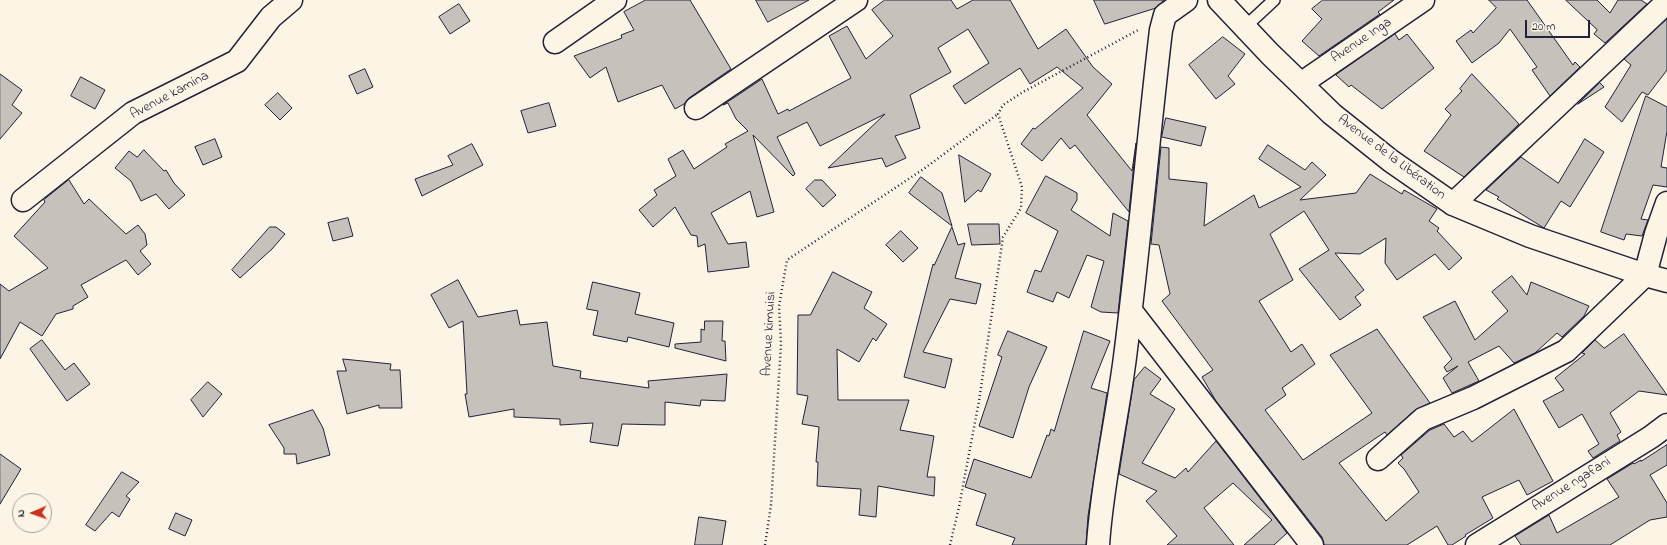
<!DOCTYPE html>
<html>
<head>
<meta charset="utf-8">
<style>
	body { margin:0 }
	#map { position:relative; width:1667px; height:545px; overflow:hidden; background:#fcf5e5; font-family:"Indie Flower",sans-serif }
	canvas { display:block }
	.north { position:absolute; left:12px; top:493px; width:40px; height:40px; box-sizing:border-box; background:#fcf5e5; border:1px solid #a5a1a1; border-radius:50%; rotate:268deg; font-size:11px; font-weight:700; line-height:16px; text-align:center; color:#22223b }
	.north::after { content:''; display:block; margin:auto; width:14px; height:18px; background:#c8321e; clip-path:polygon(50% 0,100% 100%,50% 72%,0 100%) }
	.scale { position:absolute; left:1525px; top:20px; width:65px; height:18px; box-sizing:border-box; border:2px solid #22223b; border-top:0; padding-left:5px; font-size:12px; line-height:14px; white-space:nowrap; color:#22223b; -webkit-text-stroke:3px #fcf5e5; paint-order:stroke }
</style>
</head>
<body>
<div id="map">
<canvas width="1667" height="545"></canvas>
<div class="north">N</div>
<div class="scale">20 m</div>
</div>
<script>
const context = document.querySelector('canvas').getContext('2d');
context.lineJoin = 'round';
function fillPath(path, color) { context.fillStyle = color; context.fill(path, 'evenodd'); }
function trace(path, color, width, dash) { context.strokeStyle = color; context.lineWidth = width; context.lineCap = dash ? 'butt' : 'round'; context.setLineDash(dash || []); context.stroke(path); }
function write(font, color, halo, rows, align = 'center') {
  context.font = font + ' "Indie Flower",sans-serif'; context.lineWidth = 3; context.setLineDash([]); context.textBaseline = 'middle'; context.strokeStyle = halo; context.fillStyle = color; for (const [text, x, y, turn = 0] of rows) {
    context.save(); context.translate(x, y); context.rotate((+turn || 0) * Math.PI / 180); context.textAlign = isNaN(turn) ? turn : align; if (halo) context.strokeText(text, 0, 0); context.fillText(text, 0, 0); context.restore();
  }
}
const building = new Path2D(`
	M646,0h44l41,69 -42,29 -5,6 -9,5 -13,-24 -44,17 -12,-35 -16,11 -16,-22 48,-18 -1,-3 13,-5 -10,-18z
	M756,0h53l-41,22z
	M885,0h66l6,9 16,-9h37l28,49 28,-20 27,38 19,17 -25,31 45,56 4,-28 -7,69 -54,-67 -5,4 -9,-11 -19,23 -21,-17 12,-16 2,1 48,-41 -26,-21 -27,17 -10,-16 -55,36 -12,-18 36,-23 -21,-34 -30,19 13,24 -41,23 10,33 -25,8 11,22 -20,9 -4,-9 -54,10 57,-54 -65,32 -13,-24 -30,15 18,37 -2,2 -40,-41 21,77 -17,5 -7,-26 -39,22 17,31 18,-2 3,25 -41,5 -3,-28 -7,3 -1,-11 -6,-1 -16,-28 -22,20 -14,-17 18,-15 -3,-5 22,-14 -8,-17 15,-9 11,19 33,-22 -2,-3 23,-13 -12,-12 -8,-16 -5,2 39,-26 16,35 10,-5 1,2 62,-33 -22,-42 18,-10 19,33 27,-23 -21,-26z
	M1094,0h70l-8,8 -51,16z
	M1323,0h71l-16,12 2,2 -61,42 -17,-15 20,-22 -10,-10z
	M1489,0h38l46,65 2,-3 5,5 -30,29 -18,-26 5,-3 -27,-38 -11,14 -27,20 -16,-22 15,-11 2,3 23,-25z
	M1566,0h31l13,13 8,-13h23l6,4 -42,39 -11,-9 3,-4z
	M459,4l11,17 -20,13 -11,-17z
	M1667,19v51l-19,25 -6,-3 -20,30 -17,-15 26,-42 -7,-6z
	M1395,34l4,6 8,-6 27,34 -52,41 -31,-24 -2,2 -13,-12z
	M1223,37l22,17 -17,22 7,8 -19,15 -27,-34z
	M365,69l8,18 -16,7 -8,-18z
	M0,74l22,16 -10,15 10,8 -22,26z
	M1472,74l47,50 -55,53 -40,-26 27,-36 -6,-6 17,-18 -2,-2z
	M81,77l24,13 -10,19 -24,-13z
	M1600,83l4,4 -26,17z
	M278,93l14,15 -12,12 -15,-15z
	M1646,96l21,11v24l-6,36 6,1v19l-14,-2 -12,34 7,1 -6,16 -16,-2 -2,6 -23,-8z
	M549,103l7,23 -28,7 -7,-22z
	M1166,118l40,9 -5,19 -39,-9z
	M215,139l7,18 -19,8 -8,-18z
	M1585,139l19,13 -34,55 -9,-6 -17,27 -47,-29 2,-2 -13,-7 35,-33 37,26z
	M472,144l11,21 -61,31 -7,-17 38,-14 -5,-9z
	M1268,145l37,25 7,-8 14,13 -26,25 56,-7 14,-19 32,20 2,-4 33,19 -8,12 10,7 -2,3 25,27 -13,12 -14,-16 -38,26 -12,-17 1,-25 -26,16 -25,-1 29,37 -9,7 6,8 -21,15 -41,-51 30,-19 -25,-39 -34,23 23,46 -34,21 32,51 11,-8 13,20 -33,24 4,7 -21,15 38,50 69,-47 -42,-58 47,-26 53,74 -15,7 -28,25 -2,-3 -46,31 47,58 33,-29 -15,-23 -6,-6 5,-5 -2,-3 29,-25 14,-6 10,13 9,-6 9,11 42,-33 39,72 -26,14 -8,-15 -37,17 11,21 -28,17 1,1 -14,9h-4l-11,-19 -30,19h-83l-2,-8 -106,-136 -14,-24 11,-7 -51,-69 8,-7 -11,-49 -8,-1 10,-97 8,1v31l38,4 -3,43 50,-31 5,13 42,-21 -42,-28z
	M144,150l20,21 2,-1 8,13 11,12 -16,14 -13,-15 -15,7 -10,-20 -16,-13 14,-17 8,6z
	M959,155l32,19 -10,18 -3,-2 -13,12z
	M1046,176l31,17v7l-6,10 39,26 3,-23 15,8 -10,92 -17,-1 -10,-5 13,-46 -17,-6 -18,43 -12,-6 -4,10 -26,-10 8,-22 6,2 17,-41 -32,-18z
	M921,177l21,16 10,33 -43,-33z
	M69,180l15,24 5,-5 37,35 12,-9 7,9 2,11 -7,6 11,13 -13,11 -12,-15 -45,25 7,12 -15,9v3l-17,5 -14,22 -22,-14 -20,37v-75l9,7 39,-23 -34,-32 31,-34 -1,-2z
	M815,180h7l14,15 -13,12 -17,-18z
	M348,218l5,18 -20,5 -5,-18z
	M968,224h31l1,20 -28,1z
	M270,227h6l9,7 -13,15 -32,29 -8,-8z
	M952,227l6,18 7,-2 -10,35 26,6 -5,20 -26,-5 -27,53 29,7 -7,29 -41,-11 29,-113 1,1z
	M901,231l17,17 -15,14 -17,-17z
	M833,272l39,20 -8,16 23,16 -11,17 -3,-3 -14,24 -22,-13 1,51h71l-9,30 34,6 -7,41h8l-1,19 -56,-10 -2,31 -17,-2 2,-26 -44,-3 1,-24h-2l3,-35 -17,-3 6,-28 -11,-2 1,-79h12z
	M1512,276l15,19 4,-13 58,24 -5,10 -22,21 -5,-4 -22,20 -21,10 -15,-17 -31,16 11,19 -27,12 -9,-15 15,-12 -11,6 -3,-5 8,-8 -29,-42 32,-16 20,39 33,-29 -16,-19z
	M458,280l20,37 39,-7 3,15 27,-3 6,44 28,5 -1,7 69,10 -1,-7 79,-7 -2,27 -24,-1 -1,6 -35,-4v23l-43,-1 -4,22 -28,-4 3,-19 -33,2v-6l-46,-2v-8l-45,8 -4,-23h2l-4,-73 -14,7 -18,-33z
	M593,282l47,11 -5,21 39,9 -5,24 -41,-10 -1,5 -34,-7 5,-24 -11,-2z
	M705,321h18l-1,20h3l1,20 -51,-13v-4l26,-2v-13l3,1z
	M1008,331l39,16 -18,40 -16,51 -34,-12 23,-69 -4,-2z
	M1084,331l26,10 -19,47 16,5 -19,123 -2,29h-74l3,-7 -39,-13 10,-31 -21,-7 9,-28 57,19 16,-43 2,1 2,-7 3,2z
	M1624,334l43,61 -28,-4 -29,22 11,19 -4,3 3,6 -27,17 -5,-7 11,-7 -17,-30 -23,14 -16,-27 21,-11 -9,-12 30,-24 -3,-1 13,-13 9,8z
	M42,340l23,30 9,-7 16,21 -23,17 -37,-52z
	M343,359l48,5 -1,6h10l2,38h-23v-3l-32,9 -10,-43h9z
	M1145,367l16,12 -11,15 25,15 -33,54 33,15 11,-10 2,4 28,-31 71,92 -13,12h-30l28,-25 -39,-37 -29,25 30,37h-67l10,-9 -31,-35 11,-10 -38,-17 15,-94z
	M208,382l14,12 -19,23 -12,-17z
	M313,410l10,18 7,27 -33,9 -1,-10h-12v-6l-15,-23z
	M1667,445v20l-17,10 17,28v14l-17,3 -40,25h-89l-6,-9 34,-21 8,18 62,-36 -12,-18 26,-16 1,1 7,-4v1z
	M0,454l21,15 -21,35z
	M122,472l17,10 -13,14 4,3 -11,18 -7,-5 -17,19 -9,-6z
	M176,513l16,7 -7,16 -16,-7z
	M699,517l27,4 -4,24h-27z`);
fillPath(building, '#c6c1bb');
trace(building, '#22223b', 1);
const service = new Path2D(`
	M1245,27l29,-27`);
const minor = new Path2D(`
	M555,42l60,-42
	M1302,83l121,-83
	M696,108l160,-108
	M23,200l110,-87 104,-52 34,-44 20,-17
	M1453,204l214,-202
	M1131,311l181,234
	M1378,459l45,-40 50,-21 93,-47 79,-76 11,-41 11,-31
	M1098,545c4,-63 19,-125 27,-188 14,-109 23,-218 36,-327l4,-15 21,-15
	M1477,545l174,-108 16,-12`);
const trunk = new Path2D(`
	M1219,0l51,54 62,60 59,47 62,43 77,32 115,39 22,6`);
trace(service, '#22223b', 14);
trace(minor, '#22223b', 25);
trace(trunk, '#22223b', 25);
trace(new Path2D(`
	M765,545l6,-40 10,-161 -2,-38 8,-46 138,-92 73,-54
	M950,545l9,-38 20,-106 24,-164 18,-29 1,-21 -24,-73 5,-9 20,-13 117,-63`), '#22223b', 2.5, [1, 3]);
trace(service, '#fcf5e5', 11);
trace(minor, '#fcf5e5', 22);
trace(trunk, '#fcf5e5', 22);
write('14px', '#22223b', '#fcf5e5', [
	["Avenue Inga",1362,41,-34],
	["Avenue kamina",170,96,-28],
	["Avenue de la Libération",1391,158,37],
	["Avenue kimuisi",770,334,-87],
	["Avenue ngafani",1572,485,-32]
]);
</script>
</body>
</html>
